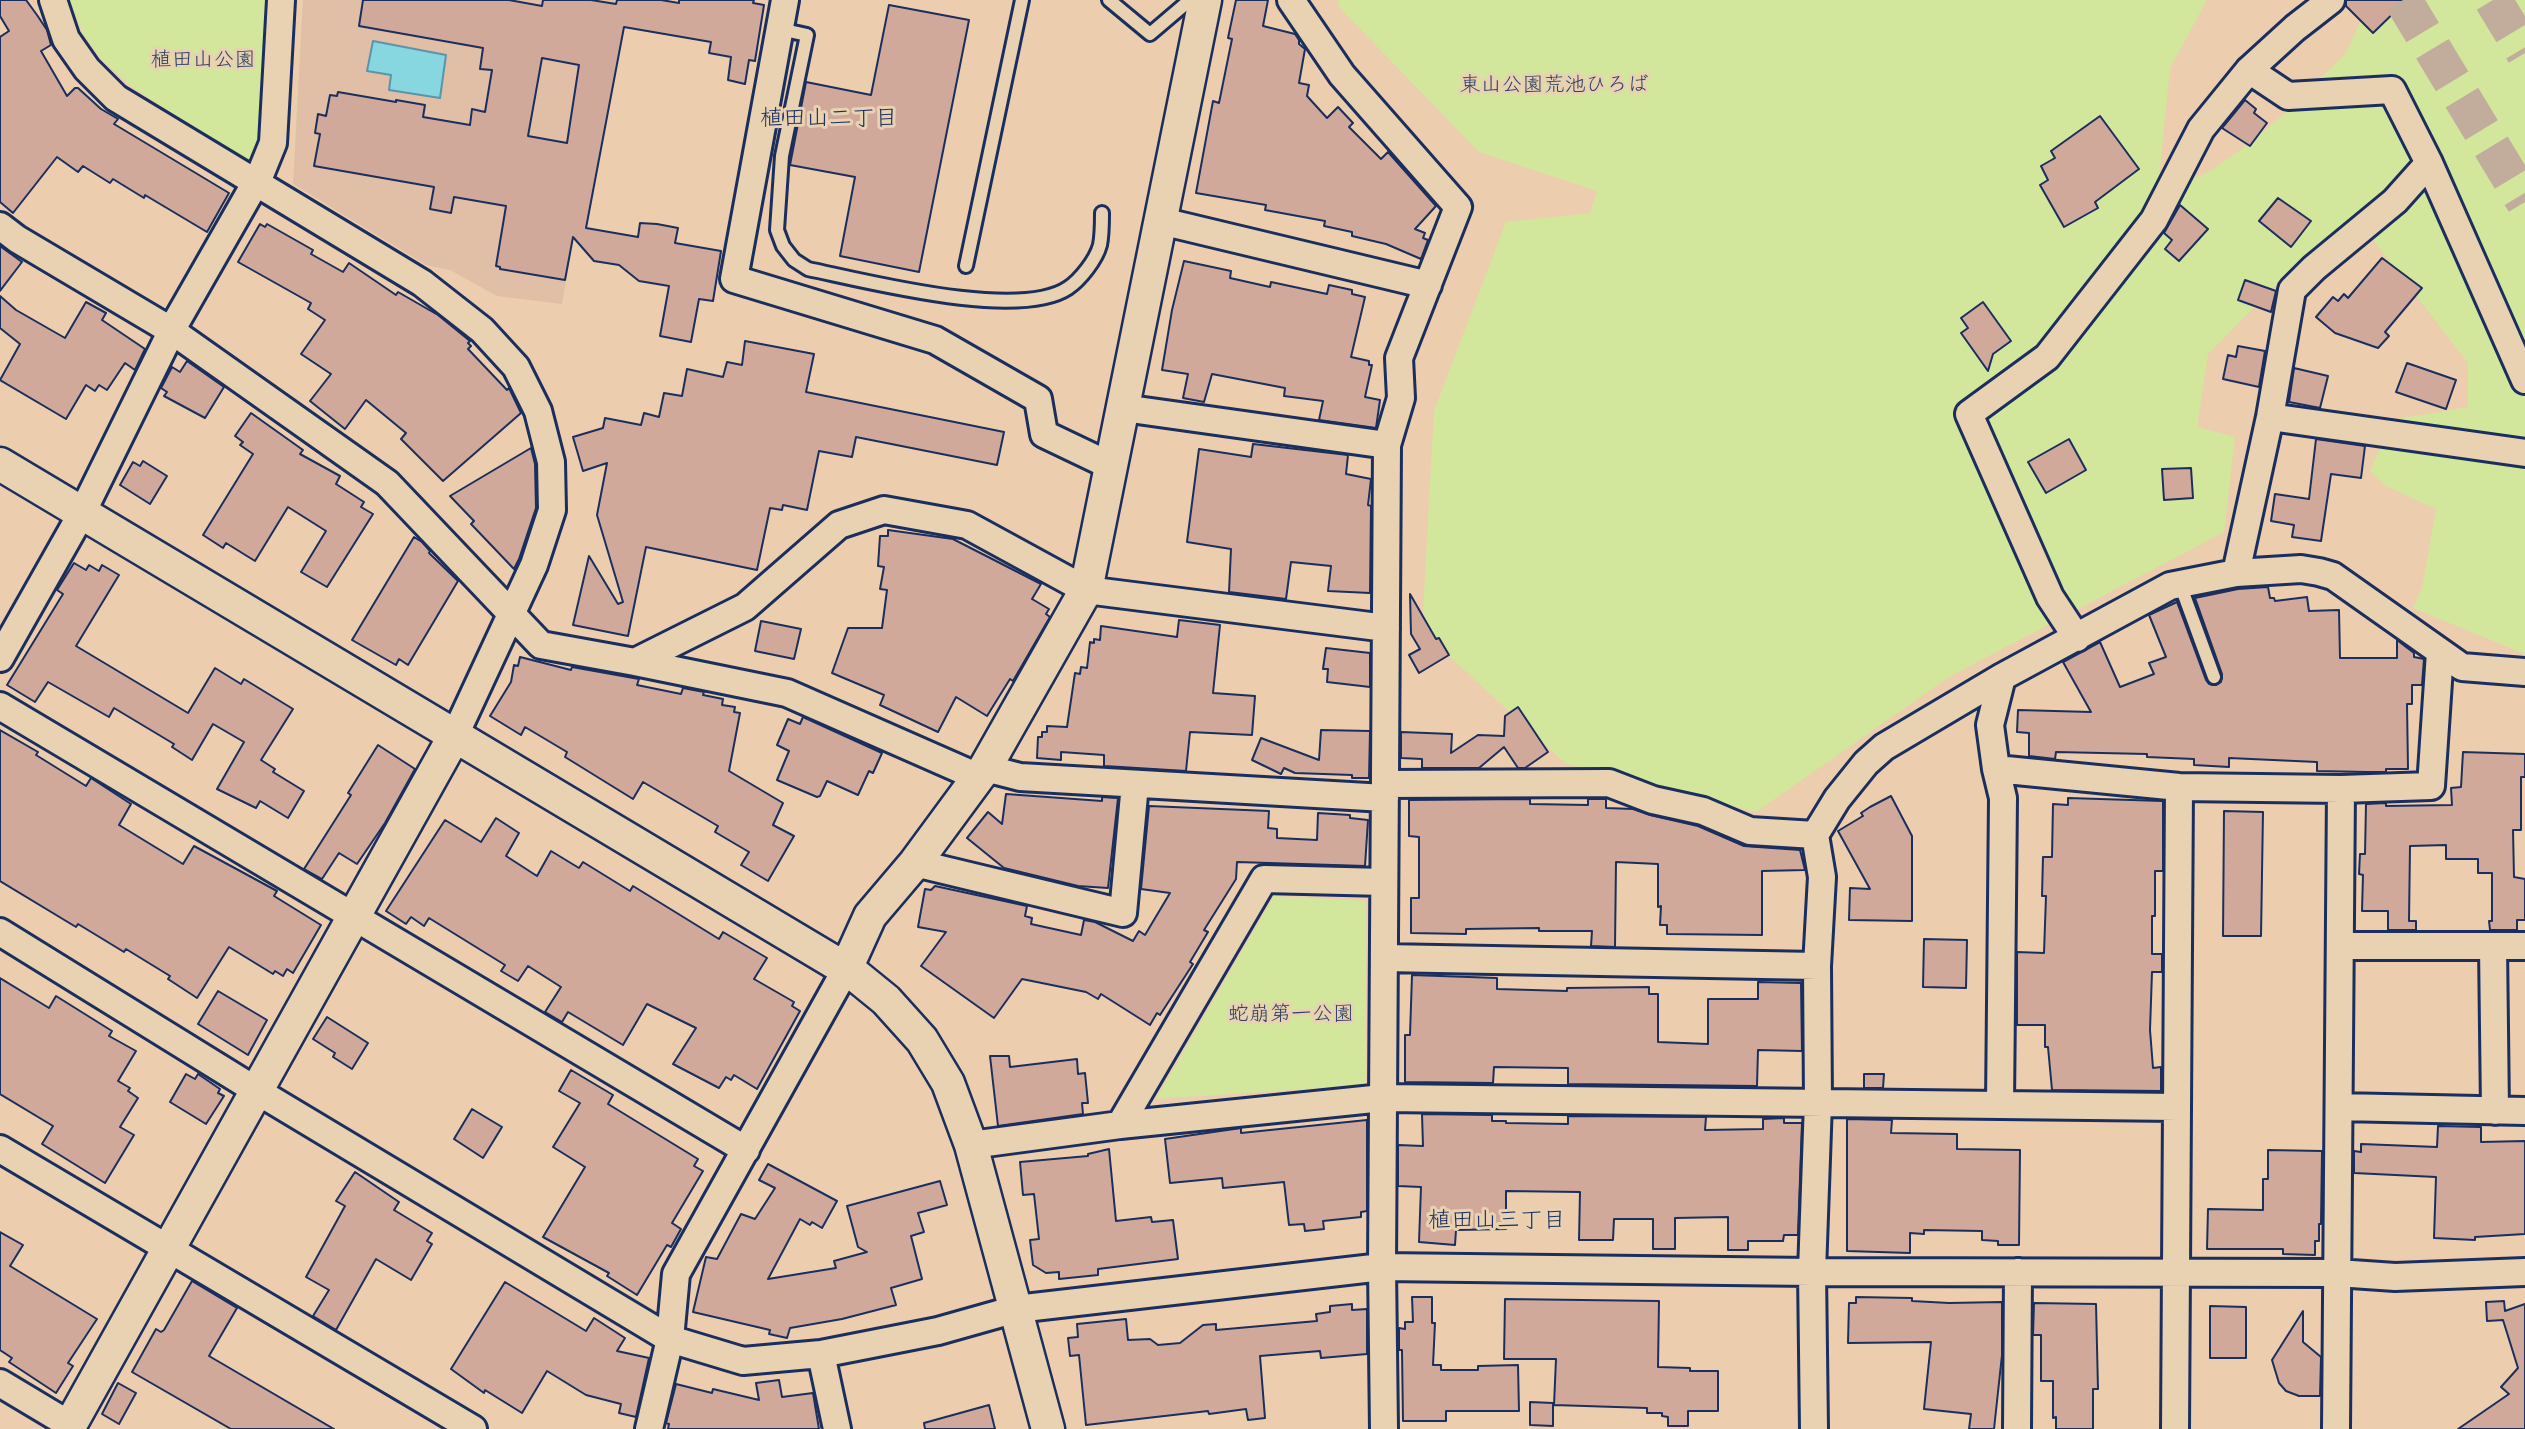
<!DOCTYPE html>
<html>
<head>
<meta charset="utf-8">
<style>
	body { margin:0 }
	canvas { display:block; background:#eccdad }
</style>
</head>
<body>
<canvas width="2525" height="1429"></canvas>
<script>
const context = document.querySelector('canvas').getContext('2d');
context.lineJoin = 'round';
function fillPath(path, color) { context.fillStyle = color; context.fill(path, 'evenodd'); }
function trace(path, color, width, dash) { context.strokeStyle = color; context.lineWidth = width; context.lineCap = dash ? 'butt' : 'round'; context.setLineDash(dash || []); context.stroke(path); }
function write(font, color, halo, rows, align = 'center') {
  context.font = font + ' Pangolin,"Klee One",sans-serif'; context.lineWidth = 6; context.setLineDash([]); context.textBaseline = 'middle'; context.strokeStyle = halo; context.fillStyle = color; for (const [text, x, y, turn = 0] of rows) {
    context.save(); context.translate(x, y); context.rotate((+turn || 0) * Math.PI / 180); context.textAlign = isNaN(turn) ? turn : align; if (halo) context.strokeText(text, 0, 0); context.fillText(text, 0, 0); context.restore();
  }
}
fillPath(new Path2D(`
	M303,0h312l-53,304 -65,-8 -47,-26 -24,-5 -133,-81z`), '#e0bfa6');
fillPath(new Path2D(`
	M70,0h199l-9,142 -8,24 -120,-79 -33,-30 -17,-25z
	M1338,0h869l-37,68 -11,110 19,8 32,-15 39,-27 43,-37 54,-54 24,-53h155v654l-112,-46 9,-20 14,-79 -50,-23 -16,-15 22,-51 76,-13v-44l-114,-148 -77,69 -69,70 -11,73 38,10 -11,95 -275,145 -193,135 -190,-48 -144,-133 12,-220 72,-189 84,-9 7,-22 -118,-39 -140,-145z
	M1274,896l92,5v184l-210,14z`), '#d2e79c');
const water = new Path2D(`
	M373,41l73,14 -6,43 -51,-8 2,-15 -24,-4z`);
fillPath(water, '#86d7df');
trace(water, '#5b94ab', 2);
const building = new Path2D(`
	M0,0h26l11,15 10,15 4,15 -10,6 26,45 8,-8h3l23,21 17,10 -4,5 115,69 -22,39 -62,-37 -1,3 -31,-19 -3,4 -27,-17 -5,6 -21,-15 -44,56 -13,-11v-165l9,-6 -9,-15z
	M363,0h146l33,6 1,-6h48l25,4 1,-4h44l18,3v-3h75l-1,3 11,2 -9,56 -6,-1 -4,24 -17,-4 3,-23 -22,-4 2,-11 -87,-15 -38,201 52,9 2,-14 17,1 21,4 -3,15 46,8 -8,50 -14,-2 -8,43 -31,-6 9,-50 -30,-5 -20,-16 -25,-4 -21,-24 -8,43 -65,-11v-2l-4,-1 10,-60 -52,-9 -3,16 -21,-4 4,-22 -120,-21 6,-32 -5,-1 3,-19 8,2 4,-21 7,1 1,-4 58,10v-2l29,5 -2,12 47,8 2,-16 13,3 7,-42 -12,-1 3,-21 -124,-22zM542,58l37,7 -12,78 -39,-7z
	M1236,0h32l-5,26 32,8 4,6v4l6,5 -6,34 10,2 -2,11 20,22 11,-11 15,16 -4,4 32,32 7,-7 48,54 -21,23 10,4 -2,5 5,2 -7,19 -35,-15 -34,-8v-4l-28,-6 1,-5 -60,-11 1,-5 -70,-12 17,-92 6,2 13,-64 -4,-1z
	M2346,0h61l-34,33 -27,-27z
	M889,5l80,15 -50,252 -79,-16 15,-79 -65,-12 16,-83 65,13z
	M2245,100l11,9 -2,4 13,10 -17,23 -28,-18z
	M2100,116l39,53 -44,33 3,6 -34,19 -24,-42 8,-5 -7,-14 14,-8 -4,-7z
	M2278,198l33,23 -20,26 -32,-26z
	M2180,205l28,24 -29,32 -14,-12 7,-9 -8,-7z
	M260,224l5,3 2,-3 46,26 -2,4 32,18 6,-9 47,32 2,-3 40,23 32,26 -2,2 3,3 -3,3 39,41 2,-2 12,25 -78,68 -42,-42 5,-6 -40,-33 -21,29 -35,-28 21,-27 -30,-20 24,-34 -17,-11 3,-6 -73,-41z
	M0,246l22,16 -22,29z
	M2382,258l40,30 -37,44 4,4 -11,12 -43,-15 -19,-16 17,-20 5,4 6,-7 4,4z
	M1184,261l47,10 -1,7 40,9 1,-5 56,12 2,-9 23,5v4l13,3 -14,60 18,4v4h3l-7,32 15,3 -4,28 -57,-8 4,-19 -39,-5 1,-8 -73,-14 -8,28 -21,-4 5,-24 -26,-4 10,-60z
	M2245,280l31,11 -5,21 -33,-12z
	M0,296l16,14 49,28 21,-36 20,11 -4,7 43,29 -10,21 -10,-7 -18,27 -8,-5 -4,6 -9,-6 -20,34 -66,-39 20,-36 -20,-16z
	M1983,302l28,39 -18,13 -5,17 -27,-38 7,-5 -7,-10z
	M745,341l69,13 -8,38 198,40 -7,33 -141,-28 -4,20 -33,-6 -12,59 -24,-5 -1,5 -12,-2 -13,62 -111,-23 -18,89 -55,-11 16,-69 29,48 5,-2 -26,-87 10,-52 -24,8 -10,-34 30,-9 2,-10 36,7 3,-12 15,4 5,-24 18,3 5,-27 36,8 4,-15 15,3z
	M2238,346l27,5 -6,36 -36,-8 5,-24 8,2z
	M187,361l37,26 -19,31 -41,-22 3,-4 -6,-4 11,-21 8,5z
	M2407,363l49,17 -10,29 -50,-17z
	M2294,368l34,8 -8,32 -31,-6z
	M251,413l52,37 -3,4 40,22 -4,8 28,18 -3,5 12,7 -46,73 -26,-15 25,-41 -38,-24 -33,54 -29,-18 -3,5 -20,-13 50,-81 -13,-9 3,-3 -8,-6z
	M2069,439l17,31 -40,23 -18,-31z
	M2316,439l49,7 -4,32 -30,-4 -10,67 -29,-4 2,-12 -23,-4 4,-27 34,5z
	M1253,444l95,11 -2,19 25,5 -3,26 3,1 -1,87 -42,-2 3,-25 -40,-4 -5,37 -57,-7 2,-43 -44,-7 12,-93 52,8z
	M531,448l4,16 1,44 -17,51 -5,10 -43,-45 3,-3 -24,-25z
	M143,461l24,15 -17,28 -30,-19 13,-23 7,4z
	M2191,468l2,30 -29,2 -2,-31z
	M888,530l65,9 88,45 -9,15 17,10 -3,5 4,3 -37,64 -3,-2 -23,37 -31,-19 -18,35 -58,-27 4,-10 -52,-22 16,-45h34l5,-38 -7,-1 4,-22 -6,-1 2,-30h8z
	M414,537l8,5 8,9 -1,2 29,28 -50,84 -9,-6 -3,6 -44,-25z
	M74,563l12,7 3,-5 10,6 3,-6 17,10 -43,71 112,67 27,-45 26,16 3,-5 49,30 -32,51 14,9 -2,3 31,19 -16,27 -28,-17 -4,7 -39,-19 27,-47 -31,-18 -21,36 -20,-13 2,-3 -60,-36 -5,9 -61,-35 -13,20 -28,-17 56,-91 -6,-4z
	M2268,587l2,11h4l1,3 32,-4 2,14 30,-1 1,48h57v-18l17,13v4l10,2 -2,26h-10v19h-5l1,65h-22v3h-19l-50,-1v-9l-88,-4v9l-35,-2v-6l-47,-2v-3l-91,-2 -1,7 -26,-3v-23l-12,-1 1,-22 73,2 -28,-50 37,-20 20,45 34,-13 -5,-11 17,-6 -17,-42 28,-13 29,78 3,4 7,1 5,-3 1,-8 -27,-76 43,-9z
	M1410,594l26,45 3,-1 10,17 -30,18 -10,-18 11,-6 -9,-15z
	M1179,620l41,5 -7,68 42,3 -3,39 -62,-3 -4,39 -82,-5v-11l-43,-3v8l-24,-2 1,-21h4v-5h5v-6l20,1 8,-54 5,1 1,-7 6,1 3,-26 4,1v-4l6,1 1,-14 76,11z
	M761,621l40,8 -7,30 -39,-8z
	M1326,648l44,5v34l-43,-5 1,-13h-5z
	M520,657l51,13 1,-3 67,12 -2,6 44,9 2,-6 21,4 -1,3 20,4 -1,6 13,2 -1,5 6,1 -11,58 54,32 -10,22 21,11 -26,45 -27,-16 8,-13 -34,-20 3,-6 -75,-44 -10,17 -68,-42 2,-5 -42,-25 -4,8 -31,-19 21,-34 3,-17 4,1z
	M1518,707l30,45 -23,16h-7l-14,-21 -25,21h-57v-9l-21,-1v-26l51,2 -1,19 27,-18 26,1 1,-20z
	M803,717l79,36 -9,20 -4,-2 -11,24 -31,-14 -7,15 -3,1 -40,-17 12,-29 -12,-6 11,-26 12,5z
	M0,730l38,22 -2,3 50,31 5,-8 40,26 -12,21 64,39 11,-18 83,45 -3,5 47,29 -28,48 -6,-4 -4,7 -8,-5 -2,3 -44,-27 -32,51 -29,-19 2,-3 -44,-27 -2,3 -46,-28 -2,3 -76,-46z
	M1321,730l49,1 -1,47h-17v-3l-57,-2 -11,-5 -3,6 -29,-14 9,-22 58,22z
	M378,745l37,24 -30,54 -28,41 -18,-11 -17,26 -18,-10 47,-74 -3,-2z
	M2463,752l62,2v23h-4v53h-8l1,47 11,2v41h-8v10h-27l-1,-9h3v-48h-14v-14h-32v-14l-36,1 -1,75h7v9h-28v-19h-26l1,-36 -4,-1 1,-20h5l1,-50 20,-1v3l66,-1 -1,-17 10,-1z
	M1006,794l96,7v-4l16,1 -10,90 -30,-2 -74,-18 -37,-30 21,-26 14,12z
	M1891,796l21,40v85l-63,-1 1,-32 20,1 -32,-58 25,-15 -2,-3 9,-6z
	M2068,798l95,3v70h-8v45h-3v38h10v18h-10l-2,58 3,38 8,-1v24l-109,-1 -4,-43h-3v-22h-28v-73l27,1 2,-57h-4l1,-39h9l1,-53 15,1z
	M1530,799v5l58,1v-6h18v9l27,1 17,6 48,11 46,20 56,4 5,20 -43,1v64l-95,-1v-9h-7l1,-19 -3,1v-43l-42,-2 -1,85 -24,-1 1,-15h-53v-3l-73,1v5l-55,-1v-35h8v-61l-10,-1v-36z
	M1149,806l120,5 -1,17 9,1v9l40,2 1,-27 32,2v3l18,2 -3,46 -128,-4 -1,17 -32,51 4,2 -18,30 3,2 -33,51 -3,-2 -7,12 -49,-31 -3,5 -12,-7 -64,-13 -28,39 -73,-52 25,-34 -28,-5 7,-38 6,1 4,-4 92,20 -2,10 7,2 -1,6 50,11 3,-15 11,2 38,19 6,-10 6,4 25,-42 -29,-4z
	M2224,811l39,1 -2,124h-38z
	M496,818l23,15 -13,23 31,20 14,-25 28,17 4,-6 47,29 3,-5 86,53 4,-7 44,26 -13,21 40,23 -2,4 8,5 -43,78 -23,-14 -3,5 -5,-3 -7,11 -46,-24 23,-36 -49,-24 -24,41 -55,-33 -6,10 -17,-10 16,-25 -33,-21 -10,15 -17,-10 4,-6 -76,-47 -5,8 -13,-9 -5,7 -20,-13 59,-91 36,22z
	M1924,939l43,1 -1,48 -43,-1z
	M1412,975l85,3v11l70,2v-3l82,-1v7h9v48l50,2v-45h50v-17l43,1 1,68 -44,-1 -1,36 -189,-2v-16l-74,-1 -1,16 -88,-1v-47h5z
	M0,978l49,30 7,-12 56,35 -3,5 27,15 -18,30 12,7 -2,3 10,7 -18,29 14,8 -29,48 -63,-39 11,-18 -53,-32z
	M218,991l49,29 -19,35 -50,-31z
	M327,1017l41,26 -16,26 -19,-12 2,-4 -22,-14z
	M990,1056h19l1,11 67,-8 1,15 7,-1 3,30h-6l1,11 -85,12z
	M571,1070l42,25 -5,9 90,55 -4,7 9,5 -31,52 9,6 -10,18 -4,-2 -30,50 -30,-19 2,-3 -66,-36 42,-70 -32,-20 27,-44 -21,-12z
	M186,1074l9,5 3,-5 22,15 -2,4 6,3 -18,28 -36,-22z
	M1864,1074h20l-1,14h-19z
	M472,1109l30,18 -19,31 -29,-19z
	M1422,1114l70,1v6h14v2l62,1v-8l138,1 -1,13 58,-1v-10l21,-1v5h18l-4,112h-14l-1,6h-35v9h-20v-33l-53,1v31h-22v-30h-39l-1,21h-34l1,-48 -74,-1v38l-50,1 -1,15 -36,-3 2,-55 -23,-1v-41l25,1z
	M1847,1119l45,1 -1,13 66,1v15l63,1 -1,95h-21v-4l-16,-1v-9l-58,-1v4l-14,-1v20l-63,-2z
	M1367,1120v91l-6,1v5l-38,4 1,8 -19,2 -1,-7 -15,1 -5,-43 -61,6 -1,-10 -52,5 -5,-44 76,-11v5z
	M2438,1126l43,1v15l44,-1v93l-50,3v3l-41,-2 2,-61 -82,-4v-22l7,1v-8l76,3z
	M1109,1149l7,72 35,-4 1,5 21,-2 5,39 -80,10v6l-39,4v-7l-13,1 -13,-8 -3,-25 9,-1 -5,-45 -11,1 -3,-33 68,-6v-2z
	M2268,1150l54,1 -1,73h-2v17h-4v14l-32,-1v-5h-76l1,-40 55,1v-31h5z
	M768,1164l69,37 -15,27 -10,-6 -2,3 -10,-6 -32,60 68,-11 -2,-7 33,-9 -9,-5 -11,-41 93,-25 7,24 -29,8 6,19 -13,4 11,43 -31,9 5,17 -54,14 -52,9 -3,10 -18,-4 1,-4 -77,-18 13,-55 11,2 24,-45 14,5 20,-31 -16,-8z
	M355,1172l44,30 -5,8 38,23 -5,8 5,3 -21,36 -35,-21 -40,71 -23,-14 16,-26 -23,-13 39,-71 -9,-5z
	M0,1232l23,13 -13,21 87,53 -29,44 5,3 -17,27 -47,-31 3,-4 -12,-8z
	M192,1281l45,27 -28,48 125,73h-103l-99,-57 24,-43 5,3 3,-2z
	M505,1282l81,49 8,-13 31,20 -8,13 32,7 -13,59 -17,-4 2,-9 -35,-9 -39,-24 -25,42 -37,-23 -1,3 -33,-24z
	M1412,1297h20v26h3l-2,42h8v5h37v-4l40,-1 1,46h-73v10h-43l-1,-71h-3v-22l6,1v-7h8z
	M1856,1297l56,1v3l37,2 53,-1v53l-8,74h-25l2,-15 -47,-5 7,-67 -83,1 1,-40h7z
	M1505,1299l154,2 -1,66 32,1v3h28v40h-30v15h-20v-9l-6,-1v-3h-15v-5l-93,-3 2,-46h-52z
	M2504,1301l1,10 20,-7v125h-67l51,-35 -8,-7 17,-19 -15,-48 -16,1 -1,-19z
	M2034,1303l62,1 2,85h-5v40h-37v-12l-3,1v-37h-12v-46h-8z
	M1352,1304v6l15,-1v45l-46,4 -1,-7 -60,5 5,62 -17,2 -2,-11 -37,5 -1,-3 -122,14 -7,-70 -9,1 -2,-18 10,-1 -1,-13 49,-5 2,21 22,-1 8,6 22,-2 23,-18 13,-1v6l101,-9 -1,-7 14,-2v-6z
	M2210,1306l36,1v51h-36z
	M2303,1311v31l18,15 -1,39h-21l-13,-5 -7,-8 -7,-23z
	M779,1380l3,17 31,-4 6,36h-151l1,-5 -3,-1 10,-39 36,9 1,-4 46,11 -3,-17z
	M118,1383l18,10 -17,31 -17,-10z
	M1530,1402l23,1v23l-23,-1z
	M989,1405l6,24h-70l-1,-6z`);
fillPath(building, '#d1a99a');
trace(building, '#1b2f5e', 2);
trace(new Path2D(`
	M2403,0l122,202
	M2493,0l32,53`), '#c2ad9d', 38, [38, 19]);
const service = new Path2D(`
	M1109,0l41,34 40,-34
	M780,29l27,6 -25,121 -5,74 6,16 11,14 14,9c58,12 211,52 260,19 12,-8 28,-28 32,-43 2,-10 2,-22 2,-32
	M966,266l56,-266
	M2180,584l34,93`);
const minor = new Path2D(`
	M53,0l13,39 21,30 29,29 306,185 60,47 34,37 22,44 13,51 1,48 -18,55 -79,170
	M785,0l-51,279 201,61 103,59 6,35 67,32
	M1291,0l51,75 116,132 -59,151 2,40 -14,47 -5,822 2,162
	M2249,70l39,26 104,-6 37,73 96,217
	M1161,221l267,64
	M0,226l17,13 155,92 215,152 154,162 94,17 152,31 191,84
	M1123,408l264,37
	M2270,417l255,36
	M2236,573l34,-156 22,-127 22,-22 81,-67 34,-38
	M2077,638l-27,-41 -81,-183 78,-57 107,-137 47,-91 48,-59 46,-42 36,-28
	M0,658l82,-145 94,-191 84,-147 13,-32 8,-143
	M635,662l110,-55 94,-82 45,-15 83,15 119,65 300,38
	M0,706l746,444
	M985,768l35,9 365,21
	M1996,769l183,18 162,2 90,-3 9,-134
	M1385,784l224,-1 44,17 50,11 47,20 65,4 22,-36 29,-36 18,-16 118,-70 168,-91 66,-13 65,-4 18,3 14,4 129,91 63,5
	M915,863l208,50 12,-129
	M0,932l257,159 413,248 73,22 78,-7 117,-23 78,-22 366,-42 430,5 525,1 58,4 130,-5
	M2340,946h185
	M2493,946l2,165
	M1384,958l433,8
	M2000,1105l3,-307 -7,-29 -6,-44 12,-48
	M2339,1107l186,4
	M1120,1125l144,-246 120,3
	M971,1145l149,-20 263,-27 794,9
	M0,1149l473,280
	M821,1354l16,75
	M0,1383l70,42
	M649,1429l21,-90 6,-65 170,-305
	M1814,1429l-2,-157 6,-170 -1,-136 5,-89 -7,-42
	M2017,1429l1,-157
	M2175,1429l4,-642
	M2336,1429l5,-640`);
const tertiary = new Path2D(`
	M0,464l854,510 32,26 36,40 26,43 23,62 77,284
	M846,969l24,-53 45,-53 70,-95 101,-178 119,-590
	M68,1429l387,-694`);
trace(service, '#1b2f5e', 18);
trace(minor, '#1b2f5e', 32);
trace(tertiary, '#1b2f5e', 37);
trace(service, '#e8d2b1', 12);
trace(minor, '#e8d2b1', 26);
trace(tertiary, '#e8d2b1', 32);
write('21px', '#2d4164', '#e8d2b1', [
	["植田山公園",203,61],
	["東山公園荒池ひろば",1554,86],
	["蛇崩第一公園",1291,1015]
]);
write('23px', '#1b2f5e', '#e8d2b1', [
	["植田山二丁目",829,119],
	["植田山三丁目",1497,1221]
]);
</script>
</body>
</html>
